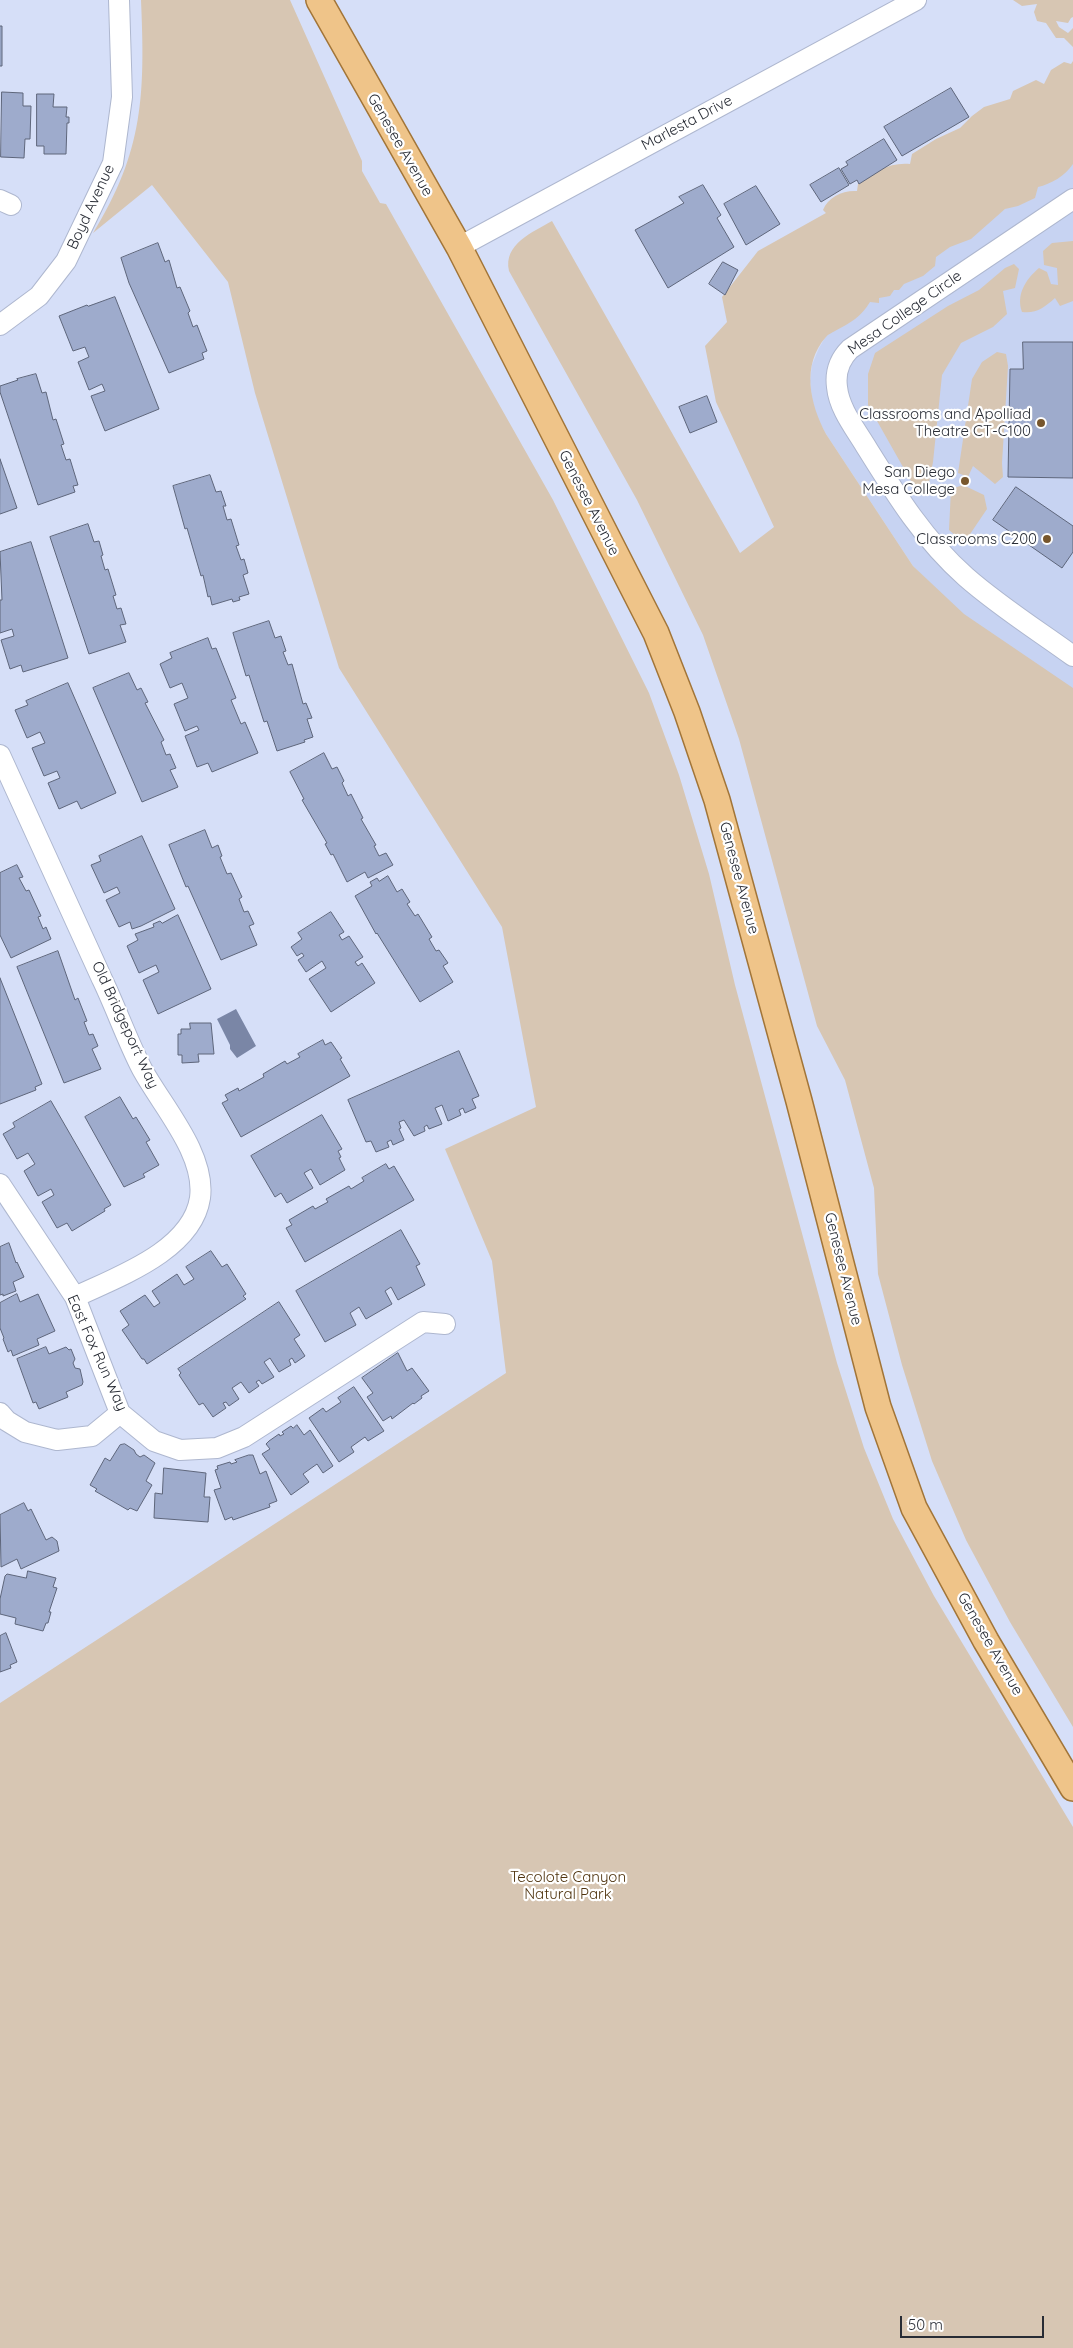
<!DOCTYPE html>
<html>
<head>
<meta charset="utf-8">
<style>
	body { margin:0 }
	#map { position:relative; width:1073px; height:2348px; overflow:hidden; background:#d6dff8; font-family:Quicksand,sans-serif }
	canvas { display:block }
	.scale { position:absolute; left:900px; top:2316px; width:144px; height:22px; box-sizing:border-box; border:2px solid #282c35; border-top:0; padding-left:6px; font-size:15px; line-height:18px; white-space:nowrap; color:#282c35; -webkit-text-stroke:4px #fff; paint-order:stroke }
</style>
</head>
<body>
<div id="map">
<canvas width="1073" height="2348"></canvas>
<div class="scale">50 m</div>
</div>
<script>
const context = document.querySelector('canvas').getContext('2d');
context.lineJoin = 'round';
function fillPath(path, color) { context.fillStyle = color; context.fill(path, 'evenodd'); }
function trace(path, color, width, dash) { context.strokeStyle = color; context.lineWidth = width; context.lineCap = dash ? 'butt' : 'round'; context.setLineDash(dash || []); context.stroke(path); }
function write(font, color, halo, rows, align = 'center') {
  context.font = font + ' Quicksand,sans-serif'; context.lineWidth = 4.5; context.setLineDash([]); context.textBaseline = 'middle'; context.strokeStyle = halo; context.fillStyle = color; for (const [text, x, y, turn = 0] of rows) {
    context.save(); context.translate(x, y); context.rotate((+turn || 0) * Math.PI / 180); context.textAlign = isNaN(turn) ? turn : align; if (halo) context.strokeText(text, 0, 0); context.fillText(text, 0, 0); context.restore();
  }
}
fillPath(new Path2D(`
	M1073,163v573l-160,-170 -87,-132 -9,-16 -5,-18 -2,-19 2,-16 7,-17 10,-17 12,-11z`), '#c7d3f2');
fillPath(new Path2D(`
	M141,0h149l72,161v10l18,32 6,1 167,296 96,193 30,82 30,99 26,111 102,378 27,85 29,71 41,77 139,231v521h-1073v-645l506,-330 -14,-112 -47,-112 91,-42 -34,-180 -163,-259 -84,-275 -27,-111 -76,-97 -59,48c51,-82 52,-140 48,-233z
	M1013,0h60v17l-2,1 -3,5 -12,-2 3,6 9,6 5,-5v19l-9,-9h-8l-10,-15 -9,-2 -3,-9 3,-8 -15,2z
	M1073,61v103c-8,12 -22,20 -35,23l-3,11 -17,8 -13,3 -34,30 -21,8 -14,10 -1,9 -12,10 -19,8 -5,6h-5l-4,6 -11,2v5l-9,-1c-9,15 -20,21 -35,29 -3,2 -7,3 -9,6 -25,28 -16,67 0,97l87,132 51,48 109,74v1039l-63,-105 -44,-82 -34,-79 -30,-96 -24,-91 -4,-86 -29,-108 -28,-54 -78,-287 -36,-104 -66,-135 -128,-229c-6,-27 24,-39 43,-50l188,332 34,-26 -58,-125 -11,-56 22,-24 -5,-25 36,-46 68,-38 -3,-3c5,-13 20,-20 34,-19l1,-7c16,-12 32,-22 52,-20l2,-10 24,-15 24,-11 12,-12 12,-9 26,-8 3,-8 23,-11 8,4 7,-14 13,-8 7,2z
	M1073,241v60l-13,5 -5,-8c-10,9 -19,16 -33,14 -6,-17 3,-32 17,-44l8,4 4,12 7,1 -1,-17 -13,-3 -1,-14 9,-8z
	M1014,264l5,5 -4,19 -12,3 4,23 -14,13 -32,16 -19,32 -9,87 -6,31 -11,-3 -48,-85v-31l7,-21 73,-47 31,-16 26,-22z
	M997,352l9,2 2,12 -6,97 1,14 -8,7 -22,-18 -5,11 -10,-4 14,-94 10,-17z
	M963,485l21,10 3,14 -23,34 -15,-13 2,-41z`), '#d7c6b3');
fillPath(new Path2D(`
	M236,1009l20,37 -19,12 -7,-9v-4l-13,-26z`), '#7a86a6');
const building = new Path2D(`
	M0,26h2v40h-2z
	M951,88l18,29 -67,39 -18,-29z
	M2,92l21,1v13h8l-1,33h-5l-1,19 -23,-1z
	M37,94h17l-1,13h14l-1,10h3v6h-2l-1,31h-22v-8h-7z
	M884,139l13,21 -38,24 -2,-4 -7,4 -9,-15 7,-4 -2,-3z
	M839,168l10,17 -28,17 -11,-17z
	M703,185l18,30 -4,3 17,29 -66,41 -33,-58 49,-27 -5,-6z
	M756,186l24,38 -34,21 -22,-41z
	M158,243l7,19 4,-2 8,28 3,-1 10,24 -2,2 5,14 4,-2 10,26 -5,2 2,6 -35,14 -40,-90 -8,-25z
	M723,262l15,8 -13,25 -16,-11z
	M115,297l44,112 -54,22 -14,-35 14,-5 -3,-7 -13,6 -11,-28 11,-5 -4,-10 -12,4 -14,-35 28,-11 1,1z
	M1023,342h50v136l-65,-1 2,-108h13z
	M36,374l6,19 4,-1 7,28 3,-1 8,25 -3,1 5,15 4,-1 8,26 -5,1 2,6 -37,13 -38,-113v-6l18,-6 -1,-1z
	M707,396l10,26 -27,11 -11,-26z
	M0,459l17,49 -17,6z
	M210,475l6,17 5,-1 5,15h-3l4,14 4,-1 8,26 -3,1 5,14 3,-1 4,14 -5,2 6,19 -10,3 1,3 -7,2 -1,-3 -20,6 -2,-9 -2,1 -5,-22 -2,1 -14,-48 -2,1 -12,-43z
	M1016,487l57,39v26l-11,16 -69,-48z
	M88,524l6,18 5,-1 4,14 -2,1 4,14 3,-1 8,26 -3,1 4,13 4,-1 5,16 -6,1 6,17 -37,12 -39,-117z
	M31,542l37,116 -45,14 -2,-7 -11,4 -9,-29 13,-4 -2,-7 -12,4v-33h2l-2,-48z
	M269,621l6,17 6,-2 5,15 -3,1 5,13 4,-1 11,40 3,-1 6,15 -5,1 6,18 -9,3 1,2 -28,9 -10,-30 -3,1 -15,-47 -3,1 -13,-43z
	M208,638l4,11 4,-1 20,50 -5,2 10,24 4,-2 13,31 -46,19 -4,-9 -11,4 -12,-31 14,-6 -2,-4 -12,5 -11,-27 14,-6 -6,-15 -12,5 -10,-24 12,-6 -2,-5z
	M129,673l8,17 4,-2 7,14 -3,1 19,37 -3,2 5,13 4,-1 6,14 -6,2 8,17 -36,15 -49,-114z
	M68,683l48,110 -35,16 -4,-8 -18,8 -11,-26 12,-5 -3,-7 -13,5 -12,-28 13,-5 -5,-11 -13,6 -12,-28 13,-5 -2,-4z
	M324,753l8,16 5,-2 7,14 -2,2 6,13 3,-2 12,24 -2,1 15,26 -2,1 5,10 7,-3 7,12 -25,13 -3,-6 -18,10 -14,-28 -2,1 -6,-11 2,-1 -25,-43 2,-1 -14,-27z
	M205,830l7,18 6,-3 4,11 -2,1 7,17 4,-1 11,24 -3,2 5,13 4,-1 6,13 -5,2 8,19 -36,15 -33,-74 -2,1 -17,-42z
	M142,836l33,73 -34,17 -9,3 -2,-7 -11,5 -13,-27 14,-7 -3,-6 -13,6 -13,-28 10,-4 -2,-5z
	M17,865l6,12 -4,1 7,13 3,-1 12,26 -3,1 5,12 3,-2 5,12 -40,19 -11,-23v-62z
	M388,876l9,16 5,-3 8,13 -3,2 8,12 3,-2 14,23 -3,2 7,12 3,-1 9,13 -5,3 10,16 -33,20 -43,-69 -1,1 -21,-38 17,-10 -2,-4 7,-4 2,3z
	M331,912l13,20 -5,3 3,5 7,-4 14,21 -8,5 3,4 4,-3 13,20 -44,29 -22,-33 17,-11 -4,-7 -16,11 -8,-12 6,-4 -2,-3 -5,3 -6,-9 11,-8 -4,-6z
	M178,915l33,74 -53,25 -15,-34 16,-8 -3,-7 -17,8 -12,-27 11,-6 -3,-6 19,-7 -1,-3 7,-3 2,2z
	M58,951l17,49 3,-2 9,23 -3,1 5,13 4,-1 5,12 -6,3 9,20 -37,14 -47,-116z
	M0,978l42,106 -7,3 1,3 -36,14z
	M190,1023h21l3,31h-16l1,8 -17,1v-8h-4v-21h3v-5h9z
	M323,1040l2,5 6,-3 11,16 -2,1 10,17 -109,61 -19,-34 6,-3 -3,-5 13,-7 1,3 25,-14 -1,-3 22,-13 2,3 13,-7 -2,-3z
	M459,1051l20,45 -7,3 4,9 -11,5 -2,-5 -4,2 2,5 -13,6 -6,-16 -7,3 7,16 -13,5 -2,-4 -3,2 1,4 -11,5 -10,-16 -5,2 2,6 -2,1 5,11 -11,5 -2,-5 -4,2 2,5 -13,5 -5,-11 -5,1 -18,-42z
	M120,1097l13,22 3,-2 14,23 -4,2 13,23 -16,9 2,3 -21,10 -39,-70z
	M51,1101l60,104 -7,4 1,2 -33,20 -5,-8 -10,5 -15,-26 12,-7 -3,-6 -13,7 -14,-25 11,-7 -7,-11 -11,6 -14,-25 12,-7 -2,-4z
	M322,1115l20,34 -4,2 3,6 -2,1 6,12 -25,15 -9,-16 -7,4 9,15 -26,15 -6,-10 -6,4 -24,-41z
	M386,1164l3,5 5,-3 20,34 -109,62 -19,-34 6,-3 -3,-5 24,-14 2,3 13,-7 -2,-3 23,-13 2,3 13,-8 -2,-3z
	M401,1230l19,34 -4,2 9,19 -27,15 -7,-13 -6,4 7,13 -26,15 -7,-12 -9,6 6,12 -31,17 -29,-51z
	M9,1243l7,20 1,-1 7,15 -11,5 3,9 -13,5v-2l-3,1v-48z
	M211,1251l11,16 5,-3 19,30 -3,2 3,3 -99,65 -3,-5h-2l-20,-29 7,-5 -9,-14 25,-16 9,12 6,-4 -8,-12 25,-17 7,11 10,-6 -8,-12z
	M17,1294l3,8 18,-8 17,37 -18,8 2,6 -26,11 -2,-6 -3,2 -5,-13 1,-1 -4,-10v-25z
	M279,1302l21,33 -6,4 11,17 -10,7 -3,-5 -3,2 2,5 -12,7 -9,-14 -6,4 10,15 -12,7 -3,-4 -3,2 3,4 -10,7 -8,-11 -9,6 7,11 -10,7 -3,-4 -3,1 3,5 -13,9 -10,-14 -4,2 -20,-30 2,-2 -3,-4z
	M46,1347l3,7 17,-7 3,3 2,-1 4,10 -2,4 2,5 5,1 3,13 -1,3 -16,7 2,5 -29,12 -3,-7 -3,1 -16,-44z
	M398,1353l9,18 5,-3 17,23 -8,5 1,2 -8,6 -1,-1 -21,16 -1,-3 -8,5 -16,-24 6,-4 -11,-15z
	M354,1387l30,44 -16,10 -3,-4 -14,10 3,5 -15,10 -30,-44 14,-10 3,4 15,-10 -3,-4z
	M297,1425l7,10 6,-5 23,36 -10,7 -6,-9 -14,10 6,8 -18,13 -29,-41 8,-5 -4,-5 3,-3 10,-7 1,2 4,-2 -2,-2 9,-6 2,2z
	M125,1444l9,6 2,4 4,3 4,-2 11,8 -9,18 6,4 -15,26 -7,-3 -2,2 -33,-19 2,-2 -7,-4 15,-27 5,3 10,-16z
	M249,1455h4l7,19 6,-3 11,30 -8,3 1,3 -37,13 -1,-3 -7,3 -11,-30 7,-2 -6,-18 3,-1 -1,-3 13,-4 1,2 6,-2 -2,-2z
	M164,1468l42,5 -2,24h6l-2,25 -54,-4 1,-25 7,1z
	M24,1503l4,8 3,-2 15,31 6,-3 5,4 2,10 -38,18 -4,-10 -16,8 -1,-52z
	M28,1571l28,7 -3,9 4,1 -8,24h2l-3,11h-2l-3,8 -28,-7 1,-6 -16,-4v-15l5,-23 2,-2 19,4z
	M6,1633l11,29 -7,3 1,3 -11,4v-36z`);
fillPath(building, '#9eabcc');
trace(building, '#5e667b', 1);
const minor = new Path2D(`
	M1073,199l-223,150c-11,11 -15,23 -13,38 2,21 17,40 28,58 30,48 58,94 101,132 33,29 71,53 107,79
	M0,200l11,5
	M459,247l457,-247
	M0,325l39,-29 27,-35 47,-98 9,-66 -3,-97
	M0,755c34,75 68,149 102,224 14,29 25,61 40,90 20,37 64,85 58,129 -8,53 -83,79 -125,99
	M0,1184l75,113 45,116 34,28 26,9 37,-2 27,-11 179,-115 22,2
	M0,1413l7,8 18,11 32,8 35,-4 28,-23`);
const major = new Path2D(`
	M319,0l140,247 197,386 31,79 30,88 82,301 79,306 36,101 72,133 87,147`);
trace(minor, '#aeb7cf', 22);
trace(major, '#a27538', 28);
trace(minor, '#fff', 20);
trace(major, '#efc489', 25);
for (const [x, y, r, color] of [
	[1041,423,5,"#77562d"],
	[965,481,5,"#77562d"],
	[1047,539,5,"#77562d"]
]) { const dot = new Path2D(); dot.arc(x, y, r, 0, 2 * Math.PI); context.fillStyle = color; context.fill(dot); trace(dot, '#fff', 2); }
write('15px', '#282c35', '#fff', [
	["Marlesta Drive",687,123,-28],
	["Genesee Avenue",400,145,60],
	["Boyd Avenue",91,207,-65],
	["Mesa College Circle",905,313,-35],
	["Genesee Avenue",589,503,63],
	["Genesee Avenue",739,878,75],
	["Old Bridgeport Way",125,1025,65],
	["Genesee Avenue",843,1269,76],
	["East Fox Run Way",97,1353,66],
	["Genesee Avenue",990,1644,60]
]);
write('15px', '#282c35', '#fff', [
	["Classrooms and Apolliad",1031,414],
	["Theatre CT-C100",1031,431],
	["San Diego",955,472],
	["Mesa College",955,489],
	["Classrooms C200",1037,539]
], 'right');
write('15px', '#4f330e', '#fff', [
	["Tecolote Canyon",568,1877],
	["Natural Park",568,1894]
]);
</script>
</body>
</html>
